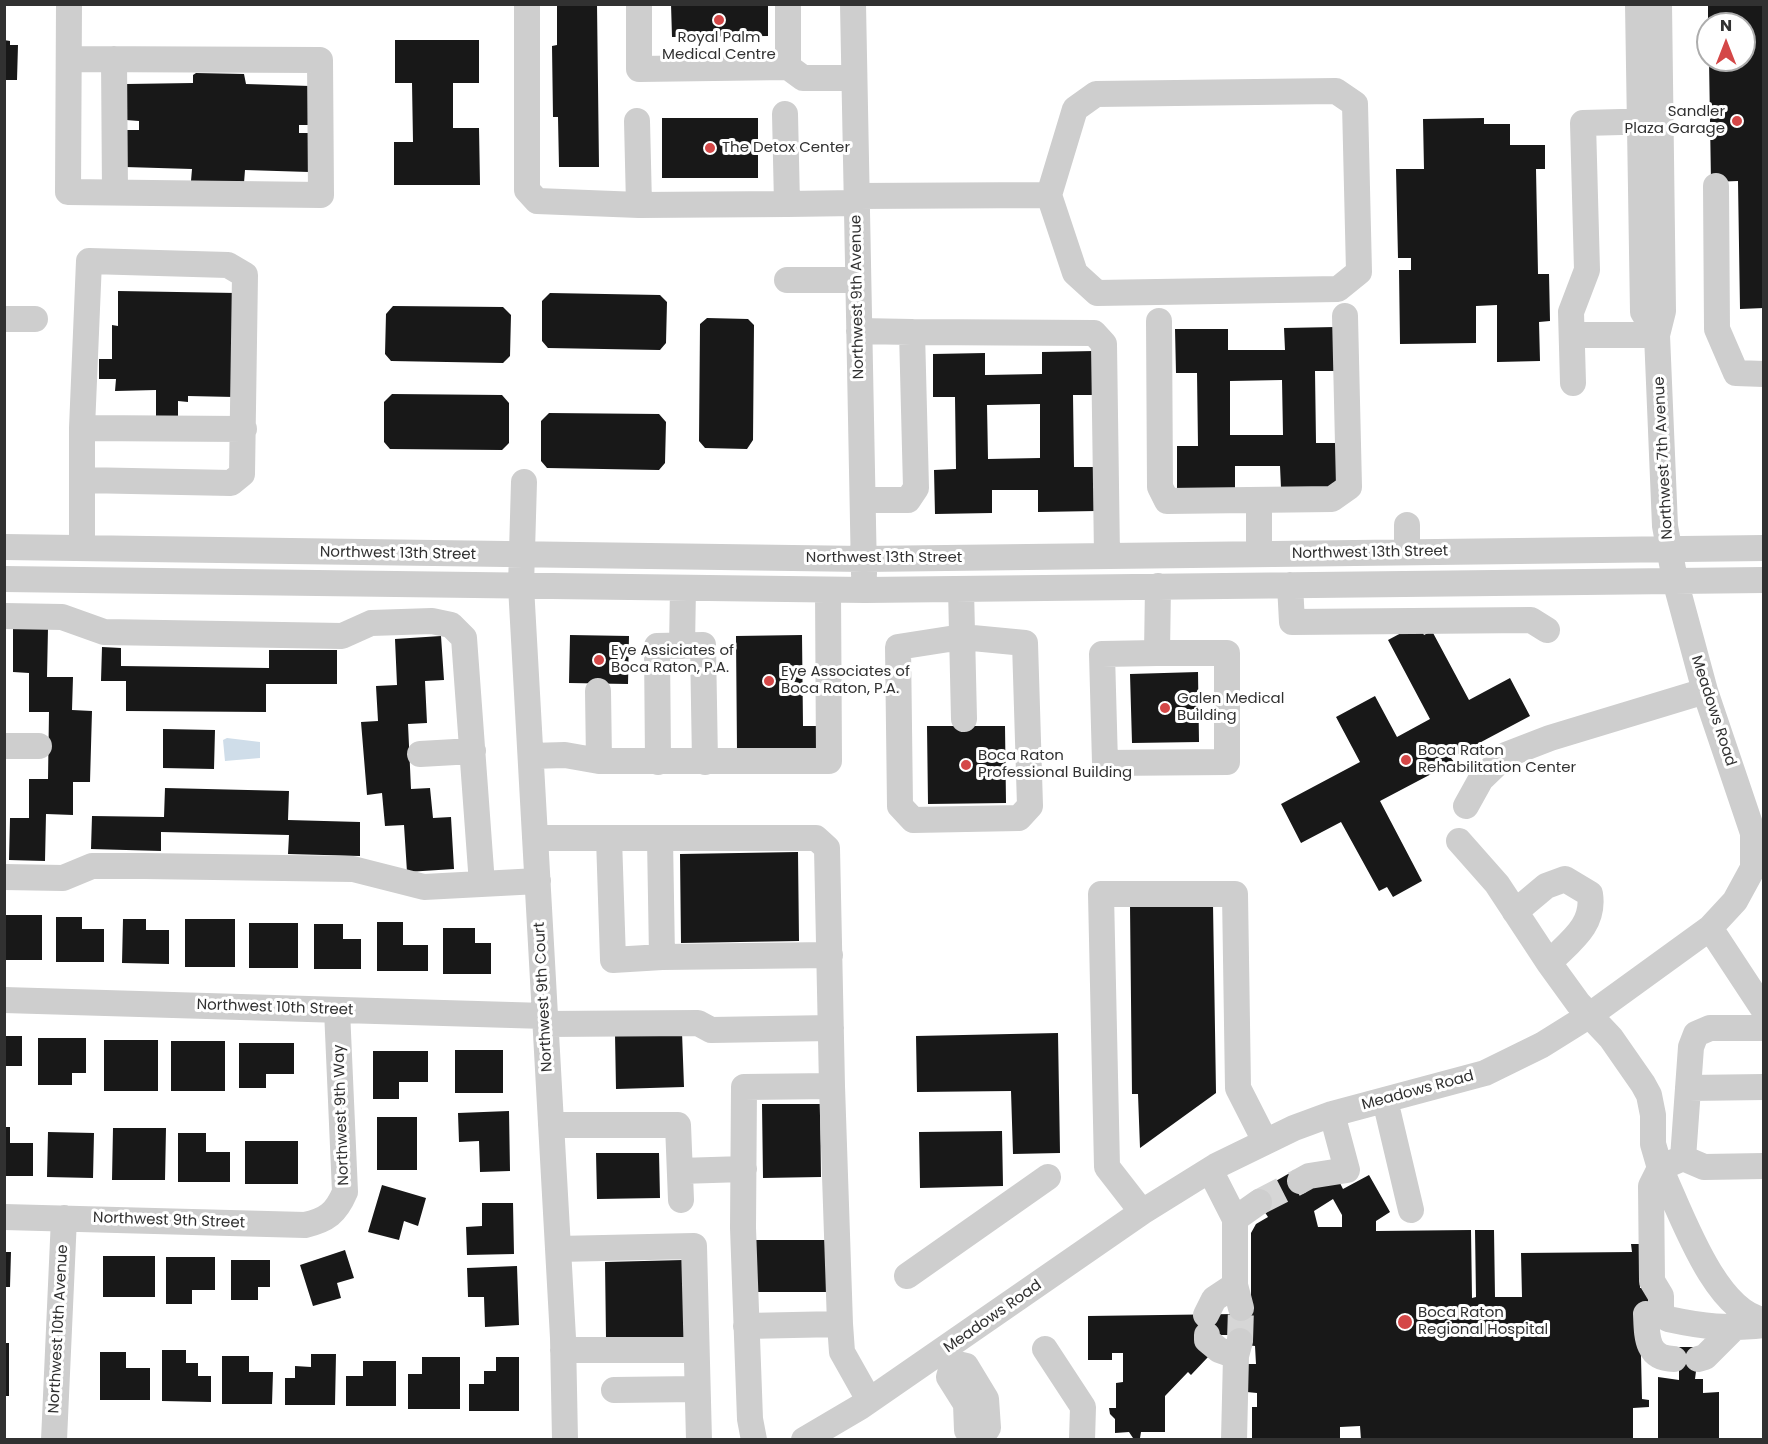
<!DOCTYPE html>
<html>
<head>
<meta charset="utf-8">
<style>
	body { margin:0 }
	#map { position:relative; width:1768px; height:1444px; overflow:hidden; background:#fff; font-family:Poppins,sans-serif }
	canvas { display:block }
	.frame { position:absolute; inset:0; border:6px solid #313131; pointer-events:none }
	.north { position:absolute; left:1696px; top:12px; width:60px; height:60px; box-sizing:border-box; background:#fff; border:2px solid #adadad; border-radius:50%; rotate:0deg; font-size:16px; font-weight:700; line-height:24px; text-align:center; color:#313131 }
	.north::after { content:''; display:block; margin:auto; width:21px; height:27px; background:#d44747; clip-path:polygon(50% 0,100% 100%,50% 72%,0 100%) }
</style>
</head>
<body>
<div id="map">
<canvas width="1768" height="1444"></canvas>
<div class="frame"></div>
<div class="north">N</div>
</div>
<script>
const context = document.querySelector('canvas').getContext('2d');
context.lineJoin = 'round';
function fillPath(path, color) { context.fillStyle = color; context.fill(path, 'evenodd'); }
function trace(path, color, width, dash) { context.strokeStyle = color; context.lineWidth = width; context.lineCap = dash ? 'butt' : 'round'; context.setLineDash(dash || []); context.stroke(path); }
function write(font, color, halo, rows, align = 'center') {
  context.font = font + ' Poppins,sans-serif'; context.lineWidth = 6; context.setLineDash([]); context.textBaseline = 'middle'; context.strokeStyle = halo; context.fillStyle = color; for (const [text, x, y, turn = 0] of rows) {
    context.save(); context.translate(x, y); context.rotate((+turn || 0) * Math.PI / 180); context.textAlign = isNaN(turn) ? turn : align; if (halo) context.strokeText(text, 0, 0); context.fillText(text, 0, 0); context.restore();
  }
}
fillPath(new Path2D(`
	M227,738l33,4v16l-35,3 -2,-21z`), '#cfdde9');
fillPath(new Path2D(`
	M557,4h40l2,163h-40l-1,-50h-5l-1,-71 5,-1z
	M671,4h97v32l-96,1z
	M1708,4h56v304l-24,1 -2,-128 -27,1 -2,-122h35v-36h-36z
	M4,40l6,1v4h8l-1,35h-13z
	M395,40h84v43h-26v45h26l1,57h-86v-43h19l-1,-59h-17z
	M196,73l48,1 2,10 64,2v39h-11v8h11l-1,39 -64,-2 -1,13 -53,-2 1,-12 -67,-2 2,-37h12v-9l-13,-1 1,-36 66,-1v-8z
	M662,118h96v60h-96z
	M1484,118v6h26v21h35v24h-9l2,105h11l1,47 -11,1 1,39 -43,1v-57l-21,1v37l-76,1 -1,-74h12v-12h-13l-2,-89h28l-1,-50z
	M118,291l118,2 -2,104 -46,-1v6l-10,-1v18l-22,-2v-27l-41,1 1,-12h-17v-20h13v-34l6,1z
	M550,293l110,2 7,7 -1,41 -6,7 -112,-2 -6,-7v-40z
	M393,306l110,1 8,8 -1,41 -7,7 -112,-2 -6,-7 1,-40z
	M707,318l41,1 6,6 -1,115 -6,9 -42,-1 -6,-7 1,-117z
	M1336,327l1,44h-22l1,72h22v44l-57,1 -1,-22h-45v23l-58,1v-44h21l-1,-73h-21l-1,-44h53v21h57l-1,-22zM1282,380l1,55h-53v-54z
	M1094,351v44h-21l1,72h21l1,44 -58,1v-22h-46v23l-57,1 -1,-44 22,-1 -1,-72h-22v-43l52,-1v22l57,-1v-22zM1040,404v54l-52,1 -1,-54z
	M392,394l110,1 7,8v40l-7,7 -112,-1 -6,-7v-40z
	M549,413l110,1 7,8 -1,41 -6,7 -112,-2 -6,-7v-40z
	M1418,624l6,11 8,-4 37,69 41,-22 20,38 -79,42 3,4 -74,39 42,80 -29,16 -6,-10 -8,4 -38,-69 -40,21 -20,-39 79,-42 -24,-45 39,-21 22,41 33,-18 -42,-79z
	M13,628h35l-1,49h26l-1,33 20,1 -2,71h-17v33l-27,-1 -1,47 -36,-1 1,-42h19v-39h19l1,-67h-20v-39l-16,-1z
	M570,635l59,1 -1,48 -59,-1z
	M802,635l1,91h14v24l-80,1 -1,-115z
	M441,636l3,44 -19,1 2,42 -19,1 3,65 19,-1 3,30 18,-1 3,52 -47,3 -3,-47 -19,1 -3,-33 -15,2 -6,-73 17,-1 -2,-35 21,-1 -2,-46z
	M102,647l19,1v18l148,2v-18h68v34h-71v28l-140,-1v-30h-25z
	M1198,672l1,70 -67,1 -2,-69z
	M927,726h78l1,77 -78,1z
	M163,729l52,1 -1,39 -51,-1z
	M165,788l124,3 -1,29 72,2v34l-72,-2 1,-19 -128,-3v19l-70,-2 1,-33 72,1z
	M798,852l1,89 -118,2 -1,-89z
	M1213,904l3,189 -76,55 -2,-54h-6l-2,-189z
	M4,915h38v45h-38z
	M56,917h26v12h22v33h-48z
	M123,919h23v11h23v34l-47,-1z
	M185,919h50v48h-50z
	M377,922h26v23h25v26h-51z
	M249,923h49v45h-49z
	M314,924h29v15h18v30h-47z
	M443,928h32v15h16v31h-48z
	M682,1032l2,55 -68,2 -1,-55z
	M1058,1033l2,120 -47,1 -2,-63 -94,1 -1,-56z
	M4,1036h18v30h-18z
	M38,1038h48v35h-14v12h-34z
	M104,1040h54v51h-54z
	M171,1041h54v50h-54z
	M239,1043h55v31h-28v14h-27z
	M455,1050h48v43h-48z
	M373,1051h55v31h-29v17h-26z
	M762,1104h58l1,73 -58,1z
	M509,1111l1,60 -30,1 -1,-31 -20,1 -1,-29z
	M377,1117h40v53h-40z
	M4,1127h6v16h23v33h-29z
	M113,1128h53l-1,52h-53z
	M1002,1131l1,55 -83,2 -1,-56z
	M48,1132l46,1 -1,45 -46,-1z
	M178,1133h28v19h24v30h-52z
	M245,1141h53v43h-53z
	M596,1153h63l1,45 -63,1z
	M1295,1170l45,13 3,6 26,-14 21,37 -14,9v10l95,-1 1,68 4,-1 -1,-67h19l1,67h27l-1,-44 111,-1 -1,-8h8l1,44h15v25l-15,1 2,85 7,1v7l-16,1v32h-272l-1,-14 -20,1v13h-88v-33h5v-14l-10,-1v-28h9l-1,-18 -9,-1 -12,-10h-38l12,22 -17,18 -3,-3 -23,24v36h-24l-1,6h-7l-4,-6 -14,1v-14l-5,-5 -1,-6h7v-25l7,-1v-29h-11v7h-24v-44l147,-2 16,-7v-74l5,-9 12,-7 -15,-23zM1333,1199l9,16v12h-24l-4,-16z
	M382,1185l44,13 -8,28 -14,-5 -5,19 -31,-8z
	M482,1203h31l1,51 -47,1 -1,-28 16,-1z
	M756,1240h72v52h-72z
	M345,1250l9,28 -17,5 4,15 -28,8 -13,-41z
	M4,1252h7l-1,35h-6z
	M103,1256h52v41h-52z
	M166,1257h49v33h-23v14h-26z
	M231,1260h39v27h-12v13h-27z
	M683,1260l2,77 -79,1 -1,-76z
	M517,1266l2,59 -34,2 -1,-30h-16l-1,-29z
	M4,1343h5v53h-5z
	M1674,1347h25l-4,32h8v14l16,-1v48h-61v-63l21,3v-9h-5z
	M162,1350h24v13h12v13h13v26l-49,-1z
	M100,1352h26v16h24v32h-50z
	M311,1354h25l-1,51h-50v-27h10v-12l16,1z
	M222,1356h27v16h24l-1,32h-50z
	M422,1357h38v52h-52v-35h14z
	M496,1357h23v54h-50v-27h15v-13h12z
	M363,1361h33v45h-50v-30h17z`), '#181818');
trace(new Path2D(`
	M1259,1202l41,-21
	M1240,1341l1,-33`), '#d6d6d6', 26, [26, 13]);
trace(new Path2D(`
	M69,4l-1,188 253,3 -1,-135 -251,-1
	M527,4v186l10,11 102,4
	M639,4v65l149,-2 15,11h51
	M788,4v63
	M853,4l11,570
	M1638,4l5,308 14,23
	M114,59l1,133
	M1336,91l19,13 4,168 -21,17 -241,4 -22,-20 -26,-78 26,-86 21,-15z
	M637,121l2,84 148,-1 -2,-90
	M1716,186l1,143 19,44 28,1
	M856,196l193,-1
	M787,204l69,-1
	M787,280h71
	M4,319h31
	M1159,321l1,166 7,14 165,-2 17,-12 -4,-171
	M859,331l53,1 4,156 -8,12h-45
	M912,332l182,1 10,11 3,212
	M1572,335h85
	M1573,383l-2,-71 16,-42 -4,-147 77,-2
	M82,428l162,1
	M82,480l149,3 11,-9 3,-199 -17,-10 -139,-4 -7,167v120
	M524,482l-3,104 42,752 2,102
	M1259,500v54
	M1407,525v27
	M4,547l860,12 900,-11
	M4,579l861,11 899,-10
	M1290,585l2,37 239,-2 16,10
	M961,589l3,130
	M4,616l58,1 42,15 238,4 29,-13 61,-2 19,4 13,13 18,246
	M962,637l63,6 5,163 -11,12 -106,2 -13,-14 -2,-159z
	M682,646l1,-58
	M1157,653l-55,1 3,109 122,-1v-109h-70l1,-67
	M598,691l1,70
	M4,746h35
	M420,754l53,-3
	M531,756l34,-1 34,6h230l-1,-171
	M658,762l-1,-116 46,-1 2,117
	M1466,806l15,-27 25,-24 44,-17 155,-47
	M535,838h281l11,10 5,238 -88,1 -1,141 7,191 4,21
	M609,838l4,122 49,-3 -2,-119
	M1459,841l38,43 52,79 29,40 33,35 32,46 6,11 4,20v29l7,24 23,-10 8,-111 5,-13 14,-6h54
	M4,877l59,1 29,-12h52l209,3 71,18 114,-6
	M1515,912l31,-26 19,-7 25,15c5,32 -21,48 -41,69
	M1710,928l54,82
	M662,957l168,-2
	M4,1000l541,16
	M546,1024l152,-1 13,7 120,-2
	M1688,1088l76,-1
	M1385,1100l26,110
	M551,1125h127l3,75
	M1683,1158l21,9 60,-1
	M1660,1168l-9,18 1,95 9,15v16l7,7c37,8 58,10 96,6
	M1660,1168c20,42 54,144 104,152
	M1210,1170l25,49v66l6,23
	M680,1171l64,-2
	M1300,1181l9,-5 38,-6 -15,-56
	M1142,1212l-35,-45 -6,-273h134l3,194 27,53
	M4,1217l301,8c22,-5 31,-12 40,-33l-8,-182
	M1235,1219l24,-17
	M558,1249l136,-3 5,194
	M907,1276l141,-99
	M1646,1314c1,22 0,45 28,45
	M1206,1315l8,-16 21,-14
	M840,1324l2,28 27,48
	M746,1326l94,-2 -8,-238
	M1207,1335v5l12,10 17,6
	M946,1349l7,14 -4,14 17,27 1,26 13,8 8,-10 -2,-29 -20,-33 -13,-3
	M1045,1349l38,58 -1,33
	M563,1350h133
	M1698,1359l7,-2 29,-29
	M614,1390l83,-1
	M54,1440l10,-222
	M804,1440l56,-33 282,-195 74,-46 78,-38 38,-14 153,-41 57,-28 48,-30 120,-87 25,-27 18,-33v-35l-48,-142 -30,-111 -10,-54 -8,-191 6,-24 -4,-307
	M1234,1440l2,-84 4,-15`), '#cecece', 26);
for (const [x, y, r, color] of [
	[719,20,6,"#d44747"],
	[1737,121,6,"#d44747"],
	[710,148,6,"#d44747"],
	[599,660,6,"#d44747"],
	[769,681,6,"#d44747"],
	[1165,708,6,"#d44747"],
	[1406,760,6,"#d44747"],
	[966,765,6,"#d44747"],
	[1405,1322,8,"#d44747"]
]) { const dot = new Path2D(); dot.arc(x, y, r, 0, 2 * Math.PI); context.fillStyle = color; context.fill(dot); trace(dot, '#fff', 2); }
write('15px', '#313131', '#fff', [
	["Royal Palm",719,38,"center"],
	["Medical Centre",719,55,"center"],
	["Sandler",1725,112,"right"],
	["Plaza Garage",1725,129,"right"],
	["The Detox Center",722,148],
	["Eye Assiciates of",611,651],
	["Boca Raton, P.A.",611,668],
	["Eye Associates of",781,672],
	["Boca Raton, P.A.",781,689],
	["Galen Medical",1177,699],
	["Building",1177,716],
	["Boca Raton",1418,751],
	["Rehabilitation Center",1418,768],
	["Boca Raton",978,756],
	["Professional Building",978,773],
	["Boca Raton",1418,1313],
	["Regional Hospital",1418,1330]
], 'left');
write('15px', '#313131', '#fff', [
	["Northwest 9th Avenue",858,297,-91],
	["Northwest 7th Avenue",1664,458,-93],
	["Northwest 13th Street",1370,553,-1],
	["Northwest 13th Street",398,554,1],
	["Northwest 13th Street",884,558],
	["Meadows Road",1713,711,72],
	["Northwest 9th Court",544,997,-93],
	["Northwest 10th Street",275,1008,2],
	["Meadows Road",1418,1091,-15],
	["Northwest 9th Way",342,1115,-92],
	["Northwest 9th Street",169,1221,2],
	["Meadows Road",993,1317,-35],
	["Northwest 10th Avenue",59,1329,-87]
]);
</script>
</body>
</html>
